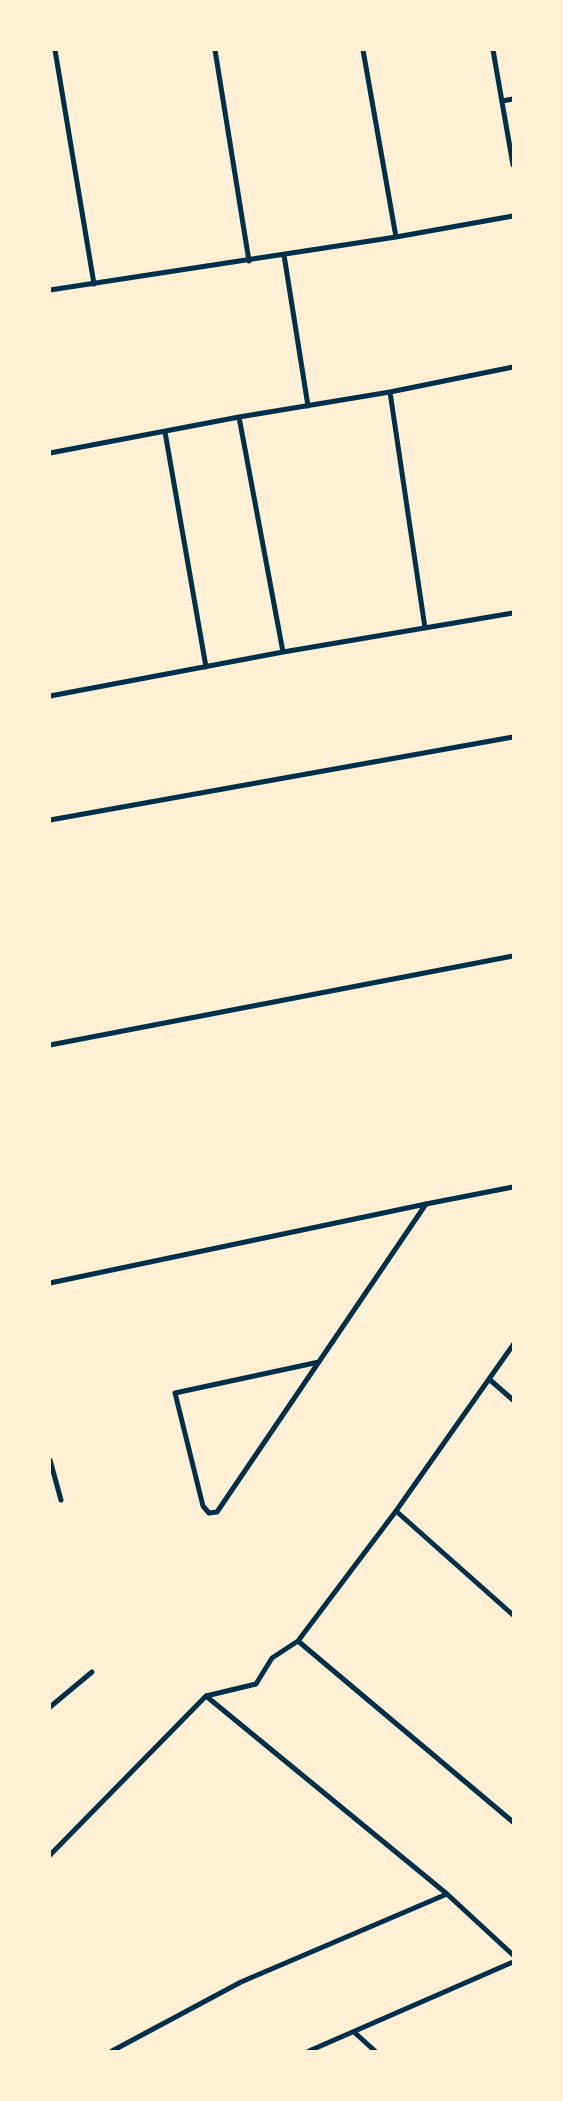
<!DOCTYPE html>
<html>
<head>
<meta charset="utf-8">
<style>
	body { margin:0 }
	#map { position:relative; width:563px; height:2101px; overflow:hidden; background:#fdf0d5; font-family:"Roboto Condensed",sans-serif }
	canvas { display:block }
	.frame { position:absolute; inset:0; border:51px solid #fdf0d5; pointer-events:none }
</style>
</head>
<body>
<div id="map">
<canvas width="563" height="2101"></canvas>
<div class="frame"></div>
</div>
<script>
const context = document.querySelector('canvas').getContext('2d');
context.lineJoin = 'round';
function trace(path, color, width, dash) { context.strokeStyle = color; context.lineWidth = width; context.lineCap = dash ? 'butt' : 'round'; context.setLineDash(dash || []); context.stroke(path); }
trace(new Path2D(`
	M55,50l39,234
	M215,50l34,211
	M363,50l33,187
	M493,50l20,115
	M502,101l11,-2
	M284,255l24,151
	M50,290l346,-53 117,-21
	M390,392l35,236
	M239,417l44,235
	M165,432l41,235
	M50,453l189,-36 151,-25 123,-25
	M50,696l233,-44 230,-39
	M50,820l463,-83
	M50,1045l463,-89
	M50,1283l376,-79 87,-17
	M319,1362l-144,31 28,113 6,7 8,-1 209,-308
	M489,1379l24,21
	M50,1460l11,40
	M396,1511l117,104
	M298,1641l215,181
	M206,1696l241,198 66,61
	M50,1707l42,-35
	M50,1855l156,-159 50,-12 16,-26 26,-17 98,-130 117,-166
	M354,2032l21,19
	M112,2051l129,-69 206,-88
	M309,2051l204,-89`), '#003049', 5);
</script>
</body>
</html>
